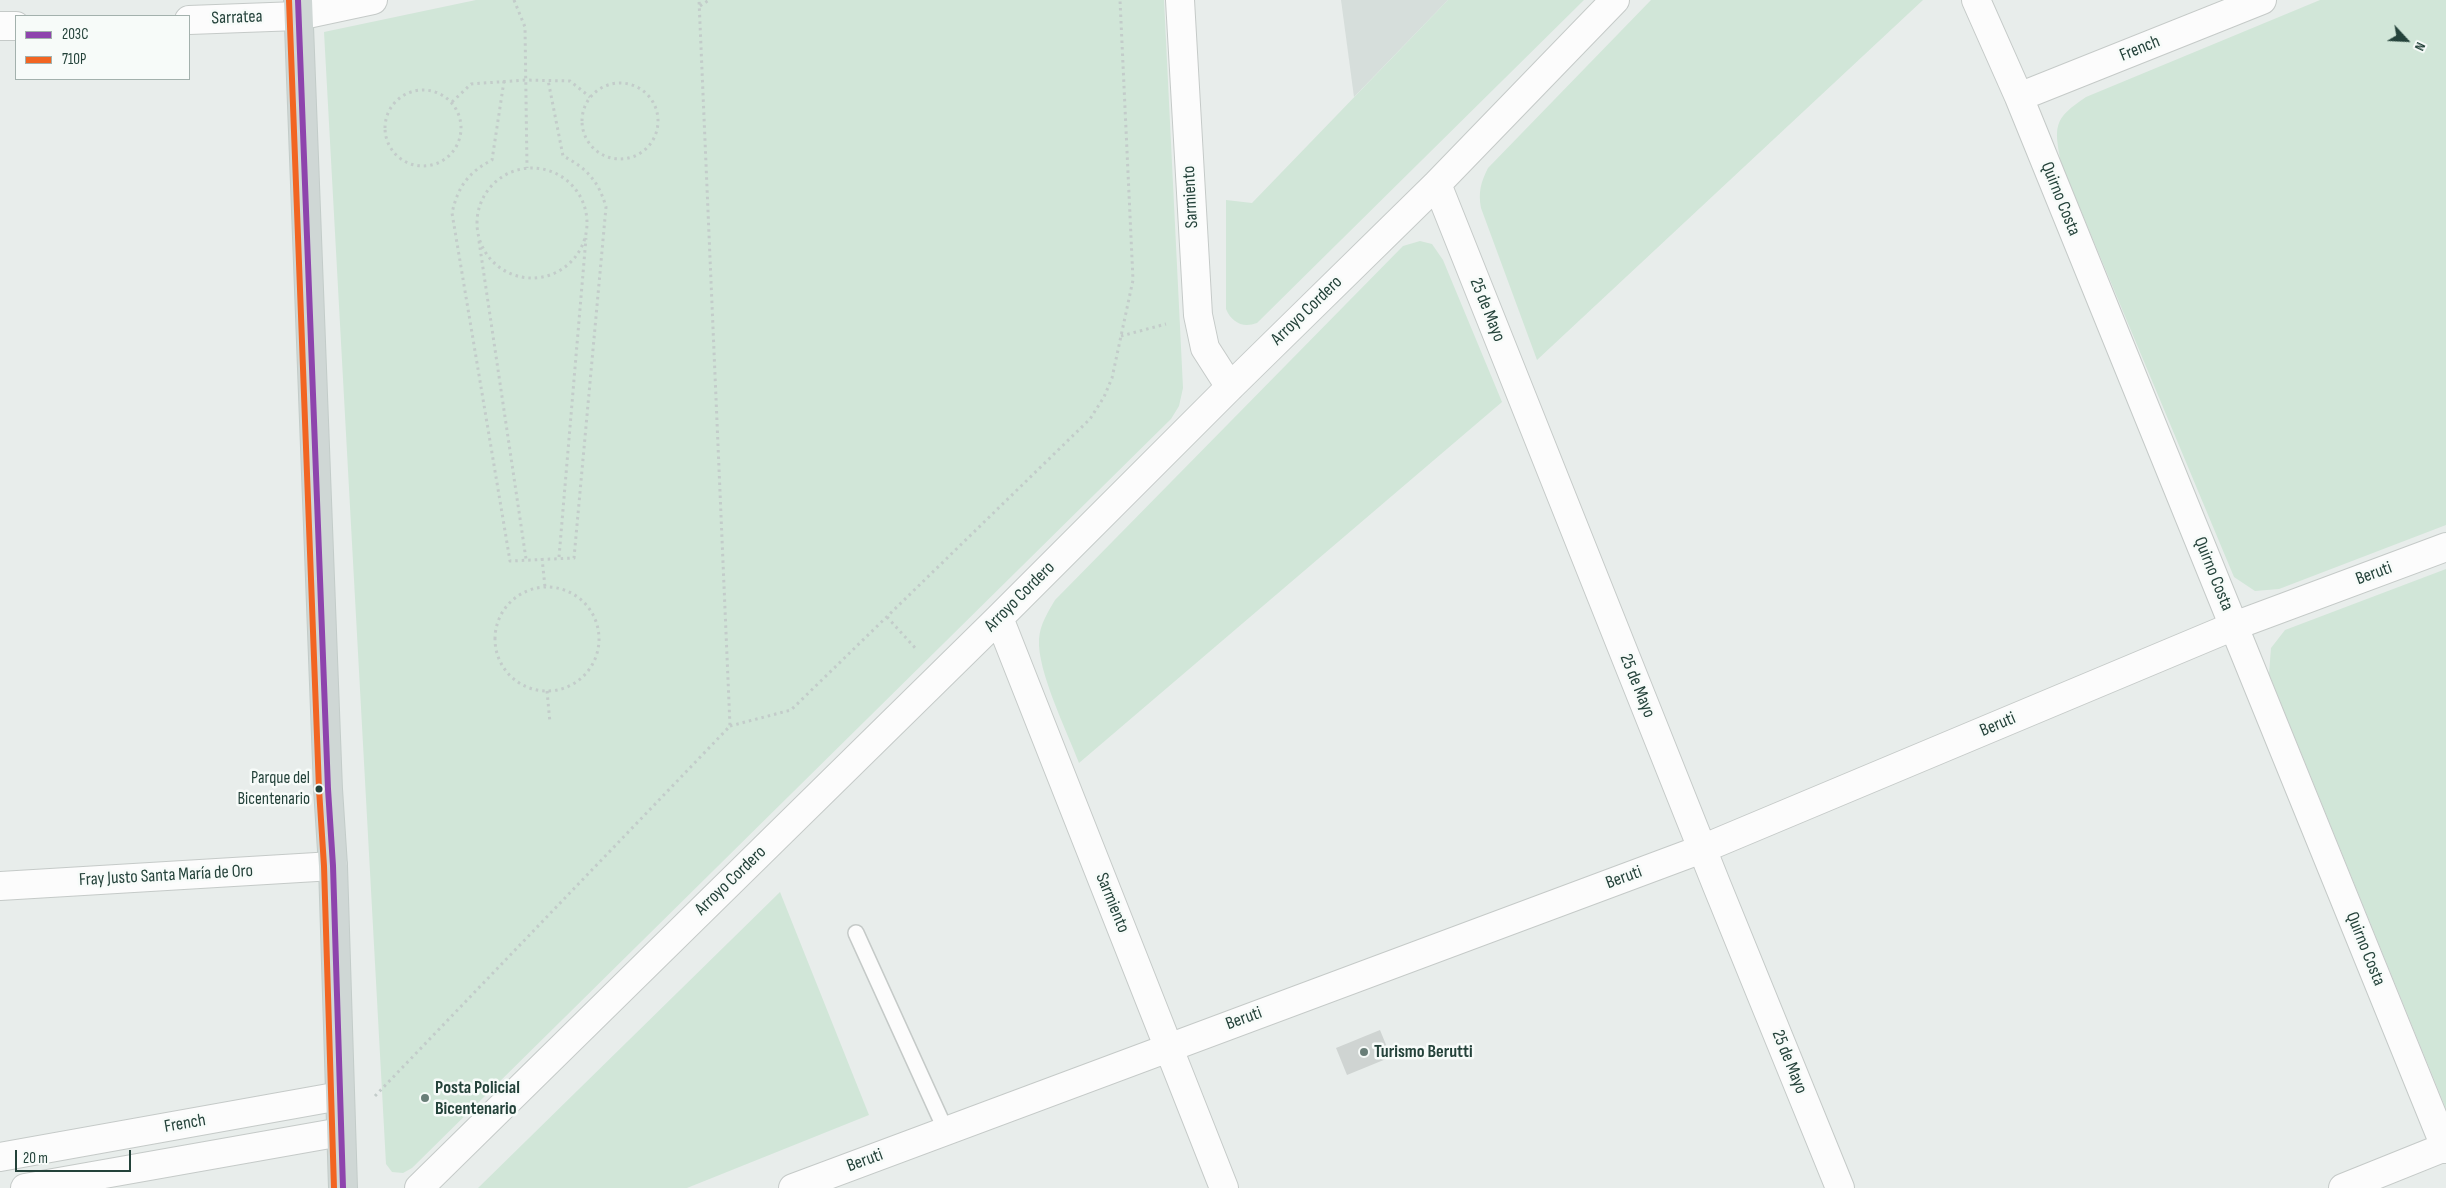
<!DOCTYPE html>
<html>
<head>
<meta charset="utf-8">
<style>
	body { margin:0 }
	#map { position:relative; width:2446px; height:1188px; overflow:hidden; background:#e8edeb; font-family:"Sofia Sans Condensed",sans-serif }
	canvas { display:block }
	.legend { position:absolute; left:15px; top:15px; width:175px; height:65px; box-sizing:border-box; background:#f7fbf9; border:1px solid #a3b1ad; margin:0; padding:6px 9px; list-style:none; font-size:15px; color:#24423a }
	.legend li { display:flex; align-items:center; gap:10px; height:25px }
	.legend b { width:25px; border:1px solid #a3b1ad }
	.north { position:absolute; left:2381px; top:15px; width:50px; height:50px; -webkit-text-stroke:4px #f7fbf9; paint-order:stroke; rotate:115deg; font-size:14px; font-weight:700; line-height:20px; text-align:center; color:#24423a }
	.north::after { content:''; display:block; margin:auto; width:18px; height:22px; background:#24423a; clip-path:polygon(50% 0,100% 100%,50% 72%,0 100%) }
	.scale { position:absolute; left:15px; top:1150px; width:116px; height:22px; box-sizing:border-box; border:2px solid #24423a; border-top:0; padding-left:6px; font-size:15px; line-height:18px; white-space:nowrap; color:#24423a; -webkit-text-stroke:4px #f7fbf9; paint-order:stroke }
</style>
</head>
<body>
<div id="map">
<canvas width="2446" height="1188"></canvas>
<ul class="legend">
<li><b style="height:6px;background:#8e44ad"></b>203C</li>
<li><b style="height:6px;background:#f26522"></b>710P</li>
</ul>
<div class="north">N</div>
<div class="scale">20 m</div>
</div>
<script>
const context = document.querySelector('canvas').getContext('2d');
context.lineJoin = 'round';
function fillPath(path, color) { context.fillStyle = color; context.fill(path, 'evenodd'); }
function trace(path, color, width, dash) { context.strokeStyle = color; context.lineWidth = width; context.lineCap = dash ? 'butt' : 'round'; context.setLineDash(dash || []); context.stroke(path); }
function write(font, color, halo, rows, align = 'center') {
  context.font = font + ' "Sofia Sans Condensed",sans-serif'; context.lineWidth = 5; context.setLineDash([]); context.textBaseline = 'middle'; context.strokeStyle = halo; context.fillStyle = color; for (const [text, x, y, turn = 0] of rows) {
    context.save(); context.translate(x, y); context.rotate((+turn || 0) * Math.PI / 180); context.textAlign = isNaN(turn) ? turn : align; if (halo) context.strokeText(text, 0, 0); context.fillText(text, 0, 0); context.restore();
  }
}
fillPath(new Path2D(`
	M1341,0h107l-94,97z`), '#d6dedb');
fillPath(new Path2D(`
	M476,0h688l19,388 -4,18 -8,13 -759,749 -9,5 -11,-1 -6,-8 -62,-1132z
	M1448,0h136l-327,323c-14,5 -25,0 -31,-14v-109l26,3z
	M1651,0h272l-386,360 -56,-152c-3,-16 0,-26 7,-40z
	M2320,0h126v525l-167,64 -24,2 -21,-14 -173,-414c-7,-37 -8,-44 25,-66z
	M1420,241l12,3 11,16 59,142 -423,361c-12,-32 -42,-92 -40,-124 1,-15 9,-27 16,-39l348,-354z
	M2446,569v540l-177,-435 2,-26 14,-18z
	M780,892l89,223 -182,73h-209z`), '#d1e6d8');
fillPath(new Path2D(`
	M1380,1030l11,27 -44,18 -11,-27z`), '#cfd4d2');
const service = new Path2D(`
	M856,933l90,198`);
const minor = new Path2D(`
	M1180,0l18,315 7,33 25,39
	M1976,0l43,97 427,1052
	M189,20l109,-4 75,-16
	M0,26h16
	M2019,97l243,-97
	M1437,184l280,702 123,302
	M999,618l225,570
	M0,886l333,-20
	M0,1157l340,-61
	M25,1188l316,-56
	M419,1188l580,-570 231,-231 207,-203 178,-184
	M793,1188l909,-339 532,-223 212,-79
	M2343,1188l102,-41`);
const primary = new Path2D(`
	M298,0l30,789 5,77 10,322`);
trace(service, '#c5cac8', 18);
trace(minor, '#c5cac8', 30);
trace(primary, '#c3ccc9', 30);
trace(new Path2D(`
	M514,0l11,27 2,141
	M700,6l9,-6
	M504,81l-12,79c-23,12 -34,26 -40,53l58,348 64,-3 32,-351c-7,-25 -19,-39 -43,-51l-15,-76
	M582 121a38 38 0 1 1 76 0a38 38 0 1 1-76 0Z
	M385 128a38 38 0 1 1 76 0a38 38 0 1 1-76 0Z
	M452,102l19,-18 54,-4 45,1 20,16
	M477 223a55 55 0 1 1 110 0a55 55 0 1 1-110 0Z
	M479,241l47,318
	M1121,336l45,-12
	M559,557l27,-319
	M542,558l3,29
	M495 639a52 52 0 1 1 104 0a52 52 0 1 1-104 0Z
	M887,617l30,33
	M547,691l3,32
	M730,726l61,-16 299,-291 14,-22 8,-19 21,-98 -13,-280
	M375,1096l355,-370 -31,-726`), '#c3ccca', 3, [2.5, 4]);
trace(service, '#fcfcfc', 15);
trace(minor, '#fcfcfc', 28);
trace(primary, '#cfd7d5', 28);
trace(new Path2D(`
	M298,0l30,789 5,77 10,322`), '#8e44ad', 6);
trace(new Path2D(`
	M289,0l30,789 5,77 10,322`), '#f26522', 6);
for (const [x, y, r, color] of [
	[319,789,4.5,"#24423a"],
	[1364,1052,5,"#697e78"],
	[425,1098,5,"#697e78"]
]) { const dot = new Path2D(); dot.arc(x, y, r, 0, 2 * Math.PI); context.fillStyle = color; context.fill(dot); trace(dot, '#f7fbf9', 2); }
write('17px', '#24423a', '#f7fbf9', [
	["Parque del",310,779],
	["Bicentenario",310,800]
], 'right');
write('18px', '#24423a', '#f7fbf9', [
	["Sarratea",237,18,-2],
	["French",2140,49,-22],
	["Sarmiento",1191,197,-93],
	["Quirno Costa",2060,199,68],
	["25 de Mayo",1487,310,68],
	["Arroyo Cordero",1307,311,-44],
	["Quirno Costa",2213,574,68],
	["Beruti",2374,574,-20],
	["Arroyo Cordero",1020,597,-45],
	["25 de Mayo",1637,686,68],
	["Beruti",1998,725,-23],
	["Fray Justo Santa María de Oro",166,876,-3],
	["Beruti",1624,878,-20],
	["Arroyo Cordero",731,881,-44],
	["Sarmiento",1112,903,68],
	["Quirno Costa",2365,949,68],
	["Beruti",1244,1019,-20],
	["25 de Mayo",1789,1062,68],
	["French",185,1124,-10],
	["Beruti",865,1161,-20]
]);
write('bold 18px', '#24423a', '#f7fbf9', [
	["Turismo Berutti",1374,1052],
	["Posta Policial",435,1088],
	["Bicentenario",435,1109]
], 'left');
</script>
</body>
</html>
